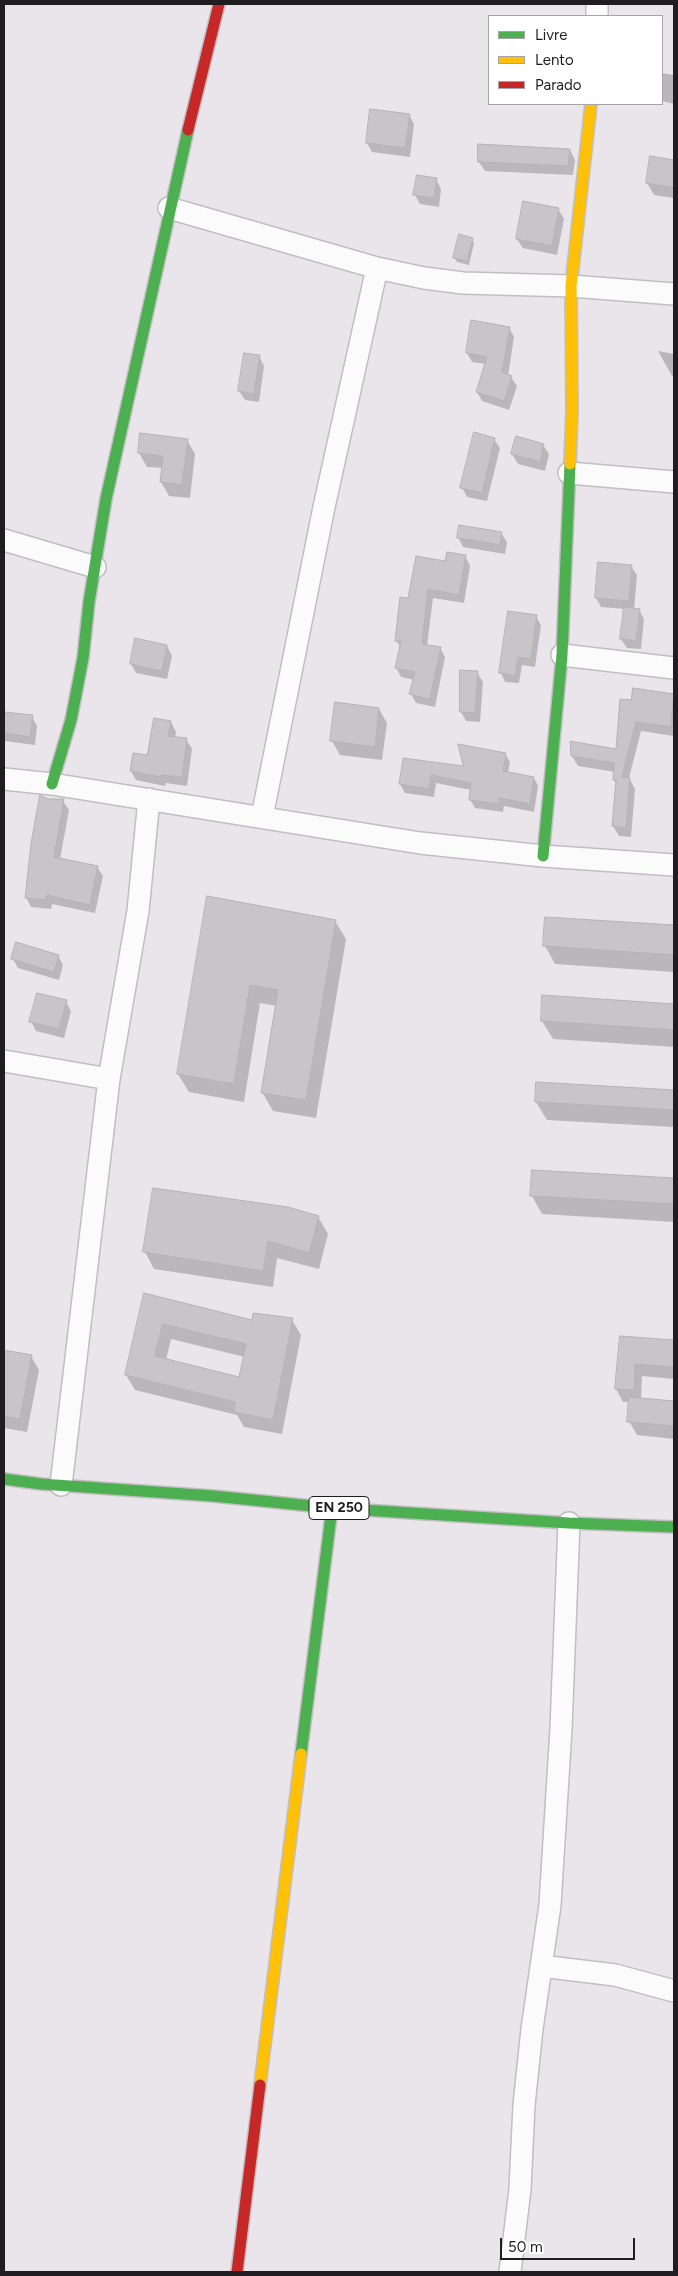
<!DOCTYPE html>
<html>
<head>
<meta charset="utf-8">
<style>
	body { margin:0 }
	#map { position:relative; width:678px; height:2276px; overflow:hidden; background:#e9e5ea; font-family:Figtree,sans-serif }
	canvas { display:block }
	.frame { position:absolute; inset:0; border:5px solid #1f1d20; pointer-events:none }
	.legend { position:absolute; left:488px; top:15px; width:175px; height:90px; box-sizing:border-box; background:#fff; border:1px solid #a5a5a6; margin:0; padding:6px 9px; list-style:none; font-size:15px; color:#1f1d20 }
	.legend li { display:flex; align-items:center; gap:10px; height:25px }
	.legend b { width:25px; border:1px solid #a5a5a6 }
	.scale { position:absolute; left:500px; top:2238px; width:135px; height:22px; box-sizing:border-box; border:2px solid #1f1d20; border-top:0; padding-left:6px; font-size:15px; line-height:18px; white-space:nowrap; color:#1f1d20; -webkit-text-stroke:4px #fff; paint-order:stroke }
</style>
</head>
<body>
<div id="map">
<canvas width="678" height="2276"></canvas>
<div class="frame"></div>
<ul class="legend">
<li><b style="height:6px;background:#4caf50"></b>Livre</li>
<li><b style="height:6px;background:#ffc107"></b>Lento</li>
<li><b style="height:6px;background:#c62828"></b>Parado</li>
</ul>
<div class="scale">50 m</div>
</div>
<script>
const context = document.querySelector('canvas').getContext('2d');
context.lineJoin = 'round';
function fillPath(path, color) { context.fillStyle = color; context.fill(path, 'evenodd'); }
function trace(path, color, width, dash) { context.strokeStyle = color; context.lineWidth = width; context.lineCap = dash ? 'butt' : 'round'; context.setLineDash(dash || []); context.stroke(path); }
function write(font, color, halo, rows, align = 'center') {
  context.font = font + ' Figtree,sans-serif'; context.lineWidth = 5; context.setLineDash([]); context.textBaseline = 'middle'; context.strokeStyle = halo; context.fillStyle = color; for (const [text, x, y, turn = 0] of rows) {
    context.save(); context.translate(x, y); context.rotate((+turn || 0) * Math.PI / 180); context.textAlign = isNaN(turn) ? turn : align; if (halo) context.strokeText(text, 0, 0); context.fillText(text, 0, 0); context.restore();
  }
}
fillPath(new Path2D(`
	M662,73l12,2v29l-12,-3z
	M409,115l5,9 -4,33 -38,-5 -5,-9z
	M570,150l5,10 -2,15 -88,-4 -6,-9z
	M651,158l23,3v37l-20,-3 -7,-12z
	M436,179l5,10 -2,18 -19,-3 -5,-9z
	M558,209l6,10 -7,36 -34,-7 -6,-9z
	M472,239l2,4 -5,22 -12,-3 -3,-5z
	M509,328l5,9 -6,39 3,1 6,9 -8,24 -27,-9 -5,-9 9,-28 -14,-2 -5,-9z
	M658,351l16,3v22h-2z
	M259,356l5,10 -5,36 -14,-2 -6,-9z
	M494,439l6,9 -13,53 -20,-4 -5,-10z
	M187,440l8,14 -5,44 -21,-2 -8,-14 2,-14 -16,-1 -8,-14z
	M543,445l6,9 -4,17 -27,-7 -6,-10z
	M501,533l6,9 -2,12 -42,-7 -5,-10z
	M465,556l5,10 -6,37 -31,-5 -6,48 13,2 5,9 -10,50 -19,-4 -5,-9 4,-14 -14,-3 -5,-10 5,-19 -5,-8 13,-41 37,-36z
	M631,566l6,9 -3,35h5l5,9 -3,30 -14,-1 -6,-9 4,-30 -24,-2 -5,-9z
	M536,617l5,8 -6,42 -13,-2 -3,18 -14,-1 -4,-9z
	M167,646l5,10 -5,23 -31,-6 -5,-9z
	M477,673l6,9 -3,40 -14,-1 -5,-9z
	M634,689l40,6v41l-33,-5 -12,47 6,11 -4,48 -12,-1 -6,-10 4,-41 -3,-5 1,-8 -37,-6 -6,-10 45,-6z
	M379,709l8,14 -5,37 -42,-5 -8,-14z
	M4,713l28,4 5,9 -2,19 -31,-4z
	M171,722l5,10 -1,6 11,1 6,10 -5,37 -21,-3 -1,3 -29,-6 -5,-9 17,-14z
	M505,754l5,8 -2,11 26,5 4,8 -4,26 -30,-6 -1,6 -28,-4 -5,-9 1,-9 -35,-7 -2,14 -29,-4 -5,-9 4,-25 60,9z
	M48,800l15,1 6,9 -9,49 37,8 6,9 -8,37 -43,-9 -1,5 -20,-2 -5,-10z
	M208,897l127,24 11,18 -30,179 -43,-7 -11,-19 15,-86 -17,-3 -16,99 -55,-10 -11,-18z
	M546,918l128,8v46l-119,-8 -10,-18z
	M58,956l5,9 -4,15 -41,-12 -5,-9z
	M544,997l130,8v42l-121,-8 -11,-18z
	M66,1002l5,9 -7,27 -28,-7 -5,-10z
	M538,1084l136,7v36l-127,-7 -11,-18z
	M533,1171l141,8v43l-132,-8 -10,-18z
	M318,1217l10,17 -9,35 -42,-11 -4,29 -119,-18 -9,-17z
	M145,1295l108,26 39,-1 9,15 -19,99 -38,-7 -7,-12 -102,-25 -9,-15zM171,1339l74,18 -5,21 -74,-18z
	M621,1337l53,4v38l-32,-3 -1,24 33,3v36l-37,-4 -8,-14 1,-19h-7l-7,-13z
	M4,1351l27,5 8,14 -12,62 -23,-4z`), '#0003');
const building = new Path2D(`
	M370,109l40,5 -5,34 -39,-5z
	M478,144l92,5 -2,17 -90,-4z
	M650,156l24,4v28l-28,-5z
	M417,175l20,3 -3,20 -21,-3z
	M523,201l36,7 -7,38 -36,-7z
	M459,234l14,4 -6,23 -14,-3z
	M471,320l39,7 -8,45 10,4 -8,25 -28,-9 11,-35 -21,-4z
	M244,353l16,2 -6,39 -16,-3z
	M474,432l21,6 -13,55 -22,-5z
	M140,433l48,6 -6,46 -22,-3 3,-26 -25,-3z
	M516,436l28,8 -4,18 -29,-8z
	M459,525l43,7 -2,13 -43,-7z
	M447,552l19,3 -7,40 -31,-6 -6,55 19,3 -11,52 -21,-5 6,-22 -20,-4 6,-27h-6l5,-44 8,1 8,-42 29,5z
	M598,562l34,3 -3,36 -34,-3z
	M624,607l16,2 -4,32 -16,-2z
	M508,611l29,4 -6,44 -13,-2 -3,19 -16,-3z
	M135,638l32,7 -5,26 -32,-7z
	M460,670l18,1 -3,42 -15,-1z
	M633,688l41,6 -3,33 -35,-5 -14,55 8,1 -4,50 -14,-2 4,-45 -3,-1 1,-17 -43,-7 -1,-15 46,8 4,-50 11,1z
	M335,702l44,6 -4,39 -45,-6z
	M4,712l29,3 -3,22 -26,-4z
	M154,718l17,3 -3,15 19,2 -5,39 -21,-2 -1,2 -30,-6 3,-18 14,2z
	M458,744l48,9 -3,18 31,6 -4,27 -31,-6v6l-30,-4 2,-17 -40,-8 -2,14 -30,-5 4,-26 60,8z
	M40,795l8,4h16l-10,58 44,9 -8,39 -43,-10 -1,5 -21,-2 6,-54z
	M207,896l129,24 -30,180 -45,-7 17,-103 -28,-5 -16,99 -57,-10z
	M545,917l129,8v30l-131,-9z
	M16,942l43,13 -5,17 -43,-13z
	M37,993l30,7 -8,29 -30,-7z
	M542,995l132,9v26l-133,-9z
	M536,1082l138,8v20l-139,-8z
	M532,1170l142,8v26l-144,-8z
	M153,1188l135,19 31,9 -10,37 -41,-12 -5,30 -120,-19z
	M144,1293l108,27 1,-7 40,5 -20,102 -39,-8 1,-10 -110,-27zM163,1324l83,20 -7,33 -84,-21z
	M620,1336l54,4v27l-39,-3 -1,26 -19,-1z
	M4,1350l28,5 -12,64 -16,-3z
	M629,1397l45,4v25l-47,-4z`);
fillPath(building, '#c8c5c9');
trace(building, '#b5b2b6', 1);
const street = new Path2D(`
	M597,16v-12
	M169,208l208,60 47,10 39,5 108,3 103,8
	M569,473l105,9
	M4,540l91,27
	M562,655l112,13
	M4,779l48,5 368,59 123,13 131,9
	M262,817l62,-310 53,-239
	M4,1061l105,18
	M61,1485l48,-406 29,-168 11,-112
	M541,1966l74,9 59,16
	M510,2272l10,-83 4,-84 8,-76 18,-124 11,-176 8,-206`);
const fast = new Path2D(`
	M52,784l19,-64 12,-62 6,-56 17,-103 82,-369
	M543,856l19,-201 8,-191
	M4,1479l37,5 172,12 119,12 237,15 105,4
	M301,1754l31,-246`);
const slow = new Path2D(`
	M570,464l2,-53 -1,-125 20,-182
	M260,2085l41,-331`);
const jam = new Path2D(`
	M188,130l31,-126
	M237,2272l23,-187`);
trace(street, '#c1bec2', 24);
trace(fast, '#c1bec2', 14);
trace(slow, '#c1bec2', 14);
trace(jam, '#c1bec2', 14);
trace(street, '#fcfbfc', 21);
trace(fast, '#4caf50', 11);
trace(slow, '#ffc107', 11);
trace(jam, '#c62828', 11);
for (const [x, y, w] of [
	[339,1508,60]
]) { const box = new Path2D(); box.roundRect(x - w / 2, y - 11.5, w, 23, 4); context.fillStyle = '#fff'; context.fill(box); trace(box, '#1f1d20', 1); }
write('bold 14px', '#1f1d20', null, [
	["EN 250",339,1508]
]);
</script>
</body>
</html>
